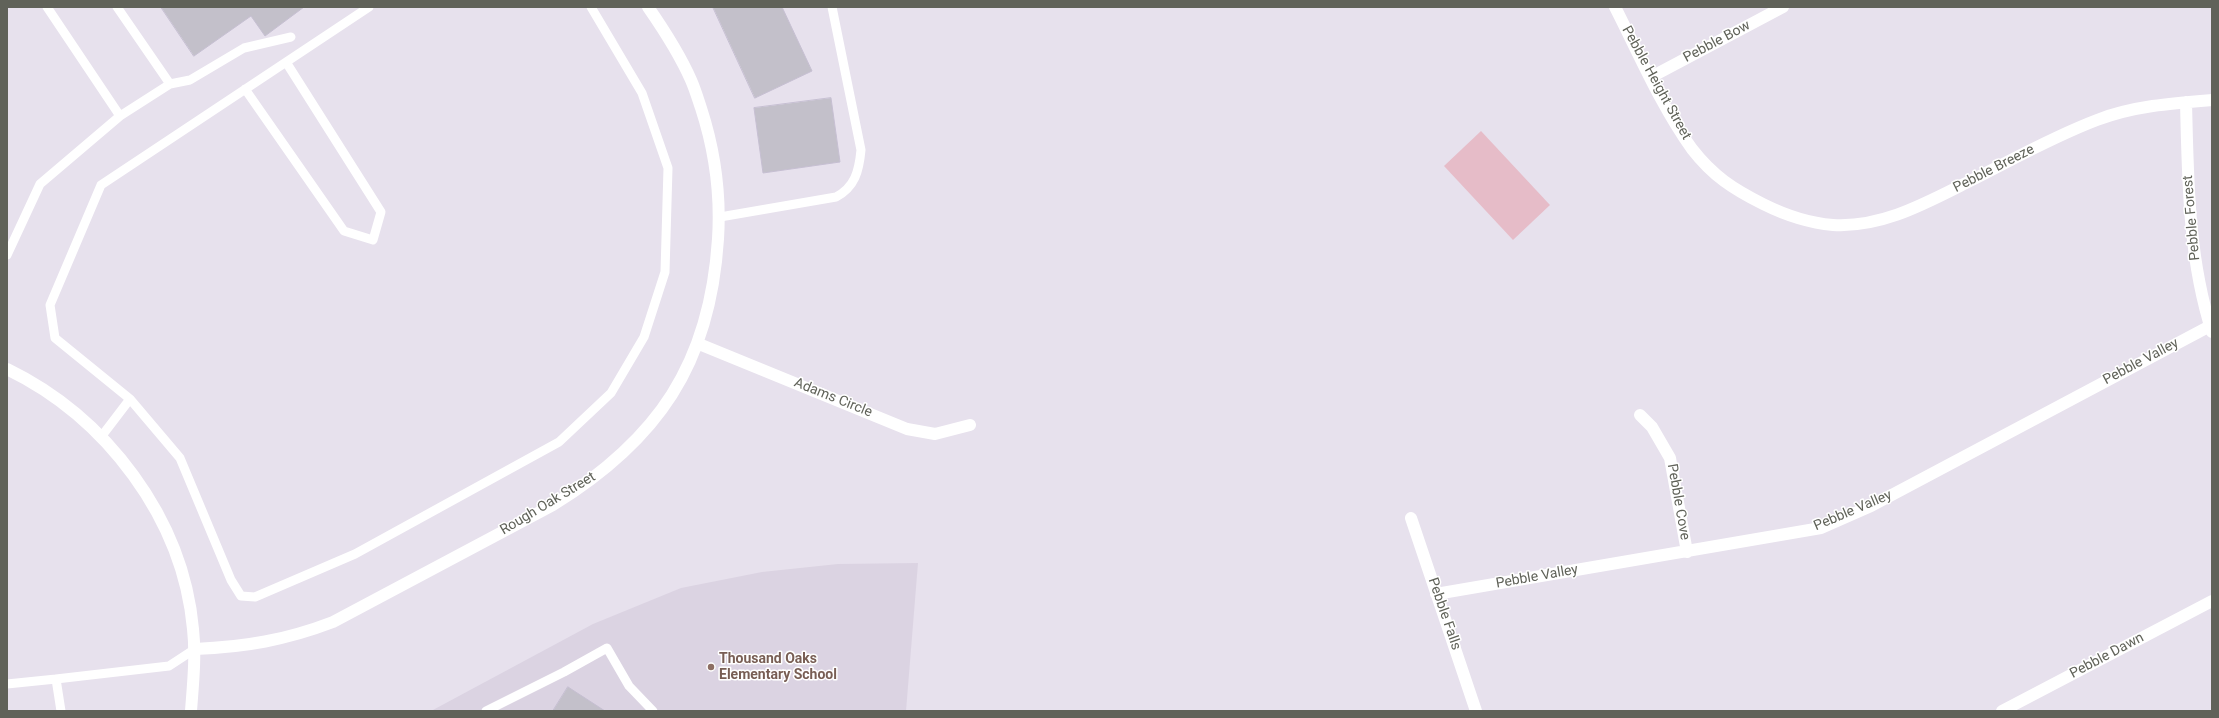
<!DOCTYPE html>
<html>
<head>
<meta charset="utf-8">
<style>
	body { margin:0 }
	#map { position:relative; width:2219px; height:718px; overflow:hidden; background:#e7e1ed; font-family:Roboto,sans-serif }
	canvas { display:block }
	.frame { position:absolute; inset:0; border:8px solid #606259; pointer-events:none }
</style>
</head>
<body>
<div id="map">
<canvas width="2219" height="718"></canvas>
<div class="frame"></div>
</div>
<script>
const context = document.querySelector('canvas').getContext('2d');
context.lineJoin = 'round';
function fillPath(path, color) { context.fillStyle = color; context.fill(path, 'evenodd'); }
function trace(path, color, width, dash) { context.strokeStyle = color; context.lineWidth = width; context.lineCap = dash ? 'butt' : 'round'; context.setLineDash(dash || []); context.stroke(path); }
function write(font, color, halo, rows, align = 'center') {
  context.font = font + ' Roboto,sans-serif'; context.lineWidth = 3; context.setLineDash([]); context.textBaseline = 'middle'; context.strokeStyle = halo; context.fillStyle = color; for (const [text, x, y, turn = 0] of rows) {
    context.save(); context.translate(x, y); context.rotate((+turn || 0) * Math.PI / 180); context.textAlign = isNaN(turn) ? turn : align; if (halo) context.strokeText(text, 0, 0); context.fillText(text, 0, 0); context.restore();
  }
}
fillPath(new Path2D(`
	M918,563l-12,148h-475l162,-87 88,-36 81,-16 76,-8z`), '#dbd3e2');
fillPath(new Path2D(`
	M1481,131l69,74 -37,35 -69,-74z`), '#e6bcc8');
const building = new Path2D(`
	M161,7h143l-39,29 -14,-20 -57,40z
	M713,7h69l30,64 -57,27z
	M831,98l9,64 -77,11 -9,-65z
	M568,687l37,24h-52z`);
fillPath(building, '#c3c0ca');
trace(building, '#c6bfd2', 1);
trace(new Path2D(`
	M117,7l53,77 -50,32
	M170,84l20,-4 54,-32 47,-11
	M245,89l99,142 29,9 8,-28 -95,-150
	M720,217l116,-20c19,-10 23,-26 25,-47l-29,-143
	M7,255l33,-71 80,-68 -73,-109
	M130,399l-75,-61 -5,-33 51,-120 268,-178
	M101,437l29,-38 50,59 51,122 10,16 14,1 100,-43 204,-112 52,-49 33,-56 21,-65 3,-104 -26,-75 -51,-86
	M7,684l49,-5
	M61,711l-5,-32 113,-13 26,-17
	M486,711l78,-39 43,-24 22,38 24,25`), '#fff', 9);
trace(new Path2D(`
	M1615,7c24,47 46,99 77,142 21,27 41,40 71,55 22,11 46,19 70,21 49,3 93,-22 135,-43 42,-21 84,-45 129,-62 36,-14 77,-17 115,-20
	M1651,77l132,-70
	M2186,102c2,78 2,155 26,230
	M699,344l208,85 28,5 35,-9
	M1640,415l12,12 18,31 17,94
	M1411,518l65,193
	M1436,594l385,-66 50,-22 339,-180
	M195,649c50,-2 91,-9 138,-27l220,-117c105,-65 157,-141 165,-266 3,-46 -3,-88 -17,-131 -3,-9 -6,-19 -10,-28 -11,-25 -27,-50 -43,-73
	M2002,711l210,-110`), '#fff', 12);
trace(new Path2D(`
	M7,369c99,48 176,149 186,260 3,27 0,55 -2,82`), '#fff', 12);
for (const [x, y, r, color] of [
	[711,667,4,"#8d6e63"]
]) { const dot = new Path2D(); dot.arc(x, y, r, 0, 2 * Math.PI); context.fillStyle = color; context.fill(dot); trace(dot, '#fff', 1.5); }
write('14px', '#606259', '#fff', [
	["Pebble Bow",1717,42,-28],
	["Pebble Height Street",1656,83,61],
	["Pebble Breeze",1994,169,-27],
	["Pebble Forest",2192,218,-95],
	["Pebble Valley",2141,362,-28],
	["Adams Circle",833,398,22],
	["Pebble Cove",1678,502,80],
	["Rough Oak Street",548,504,-31],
	["Pebble Valley",1853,511,-23],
	["Pebble Valley",1537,577,-10],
	["Pebble Falls",1444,614,71],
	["Pebble Dawn",2107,656,-28]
]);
write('bold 14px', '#785e54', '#fff', [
	["Thousand Oaks",719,659],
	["Elementary School",719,675]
], 'left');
</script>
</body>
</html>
